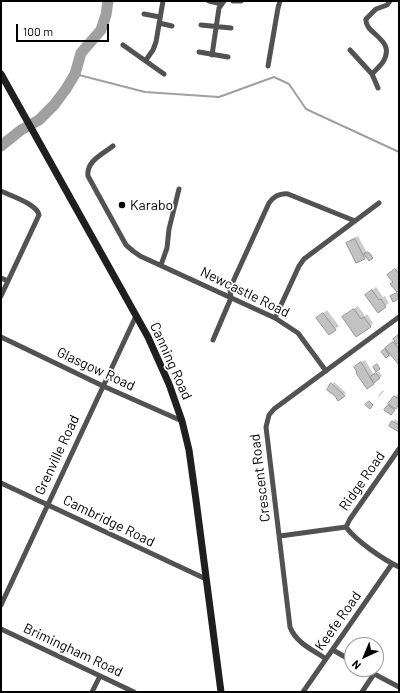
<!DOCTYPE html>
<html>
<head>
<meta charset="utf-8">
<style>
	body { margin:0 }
	#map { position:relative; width:400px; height:693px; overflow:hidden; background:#fff; font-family:Barlow,sans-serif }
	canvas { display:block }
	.frame { position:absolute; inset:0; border:2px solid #000; pointer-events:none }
	.north { position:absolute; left:344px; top:637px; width:40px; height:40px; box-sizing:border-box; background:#fff; border:1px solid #999; border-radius:50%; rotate:224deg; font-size:11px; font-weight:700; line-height:16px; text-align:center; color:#000 }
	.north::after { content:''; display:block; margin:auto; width:14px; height:18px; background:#000; clip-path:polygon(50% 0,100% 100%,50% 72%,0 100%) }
	.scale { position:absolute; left:16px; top:24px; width:93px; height:18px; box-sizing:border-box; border:2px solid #000; border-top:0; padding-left:5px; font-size:12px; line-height:14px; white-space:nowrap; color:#000; -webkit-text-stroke:3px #fff; paint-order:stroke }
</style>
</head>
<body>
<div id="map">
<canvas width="400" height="693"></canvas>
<div class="frame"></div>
<div class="north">N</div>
<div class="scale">100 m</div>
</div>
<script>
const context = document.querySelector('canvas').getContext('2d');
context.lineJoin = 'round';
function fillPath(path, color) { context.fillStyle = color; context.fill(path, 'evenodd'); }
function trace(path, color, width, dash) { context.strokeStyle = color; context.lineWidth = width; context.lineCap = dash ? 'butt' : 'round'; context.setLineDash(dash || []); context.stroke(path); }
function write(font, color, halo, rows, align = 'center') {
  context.font = font + ' Barlow,sans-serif'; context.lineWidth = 3.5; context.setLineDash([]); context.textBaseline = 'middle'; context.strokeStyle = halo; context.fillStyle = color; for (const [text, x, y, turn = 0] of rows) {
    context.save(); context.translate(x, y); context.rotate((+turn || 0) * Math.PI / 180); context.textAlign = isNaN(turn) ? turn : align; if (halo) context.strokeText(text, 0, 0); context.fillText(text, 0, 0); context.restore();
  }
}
fillPath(new Path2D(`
	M358,236l9,17 2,-1 4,4 -4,3 -2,-3 -11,6 -8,-19 3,-4z
	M399,266v23l-11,-14z
	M376,287l7,10 2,-1 4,7 -11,9 -12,-17z
	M358,306l7,10 2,-2 6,9 -3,4 -27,-10z
	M327,310l12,16 -10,8 -8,-19z
	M399,335l-1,6 1,23 -7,-9 -4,3 -5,-6z
	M365,360l9,15 5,-4 3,5 -9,7 -15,-19z
	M334,382l12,11 -2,2 -8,1 -8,-6z
	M383,390l1,1 -5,6 -1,-1z
	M397,394l2,1v8l-6,8 -7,-2z
	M395,419l4,3v9l-8,-5z`), '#0003');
trace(new Path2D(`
	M75,74l70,18 74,5 55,-20 15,7 17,25 93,43`), '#a0a0a0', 2);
trace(new Path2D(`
	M1,146l20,-16 18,-10 15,-15 12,-16 9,-15 6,-21 20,-23 5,-15 2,-14`), '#a0a0a0', 11);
const building = new Path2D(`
	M355,239l10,20 -9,4 -10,-20z
	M368,252l5,6 -4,3 -5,-7z
	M395,269l4,5v16l-2,2 -7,-8 3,-2 -6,-7z
	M372,290l7,10 2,-1 5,8 -8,6 -13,-18z
	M397,293l2,6 -6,3 -3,-6z
	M354,309l7,10 3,-2 7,10 -15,10 -14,-20z
	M323,313l13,17 -7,5 -13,-17z
	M398,335l1,7 -3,2 -3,-5z
	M393,342l6,7v16l-14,-17z
	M385,349l4,6 -3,3 -5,-6z
	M361,362l13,22 -7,5 -11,-16 1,-1 -3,-5z
	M377,364l3,5 -4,3 -3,-5z
	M376,373l4,5 -6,5 -4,-6z
	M331,383l14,13 -7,5 -3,-5 -8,-6z
	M394,396l5,3v5l-3,5 -8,-5z
	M369,401l4,4 -3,4 -5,-4z
	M388,405l7,5 -4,5 -7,-5z
	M392,421l7,4v7l-10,-6z`);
fillPath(building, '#c2c2c2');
trace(building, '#969696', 1);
trace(new Path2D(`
	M209,1l13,3
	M233,1h8
	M144,14l16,3
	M159,23l13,3
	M201,25l30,3
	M123,45l41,29
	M350,50l22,24c4,-4 8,-8 11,-12 14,-23 -19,-28 -17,-43l10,-10 11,-4 3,-4
	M199,52l29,5
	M212,55l7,-47 5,-7
	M146,60l7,-10 3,-8 7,-41
	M268,66l10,-58 2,-7
	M372,74l6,14
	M113,146c-10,8 -27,15 -25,30l38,69 7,6 7,5 135,62 23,15 28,38
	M1,191c10,5 36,13 38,24l-38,81
	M161,265l6,-17 2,-19 10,-40
	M1,278l7,3
	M275,318l24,-52 5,-7 75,-56
	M1,337l102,49 79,35
	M213,340l18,-42 -1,-8 1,-4 38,-83c5,-7 11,-10 19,-9l67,27
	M1,483l205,96
	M346,527l4,-8 49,-70
	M280,536l66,-9c10,14 38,33 53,40
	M1,605l135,-289
	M1,629l133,63
	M333,650l19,11
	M326,659c-13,-9 -30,-16 -36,-32l-24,-200 3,-12 5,-6 125,-92
	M365,669l34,18
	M92,692l8,-16
	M303,692l89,-128
	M362,692l12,-18`), '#525252', 5);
trace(new Path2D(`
	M1,74l147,263 21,47 13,37 7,29 7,50 25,192`), '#1f1f1f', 7);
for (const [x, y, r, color] of [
	[122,205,4,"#000"]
]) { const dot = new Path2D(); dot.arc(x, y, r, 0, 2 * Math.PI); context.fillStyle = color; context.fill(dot); trace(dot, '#fff', 1.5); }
write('14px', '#000', '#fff', [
	["Karabo",130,205]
], 'left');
write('14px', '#000', '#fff', [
	["Newcastle Road",245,292,26],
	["Canning Road",171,361,66],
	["Glasgow Road",96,369,25],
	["Grenville Road",57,455,-65],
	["Crescent Road",260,478,-97],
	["Ridge Road",362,481,-55],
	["Cambridge Road",109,521,26],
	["Keefe Road",338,621,-55],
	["Brimingham Road",73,650,25]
]);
</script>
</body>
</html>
